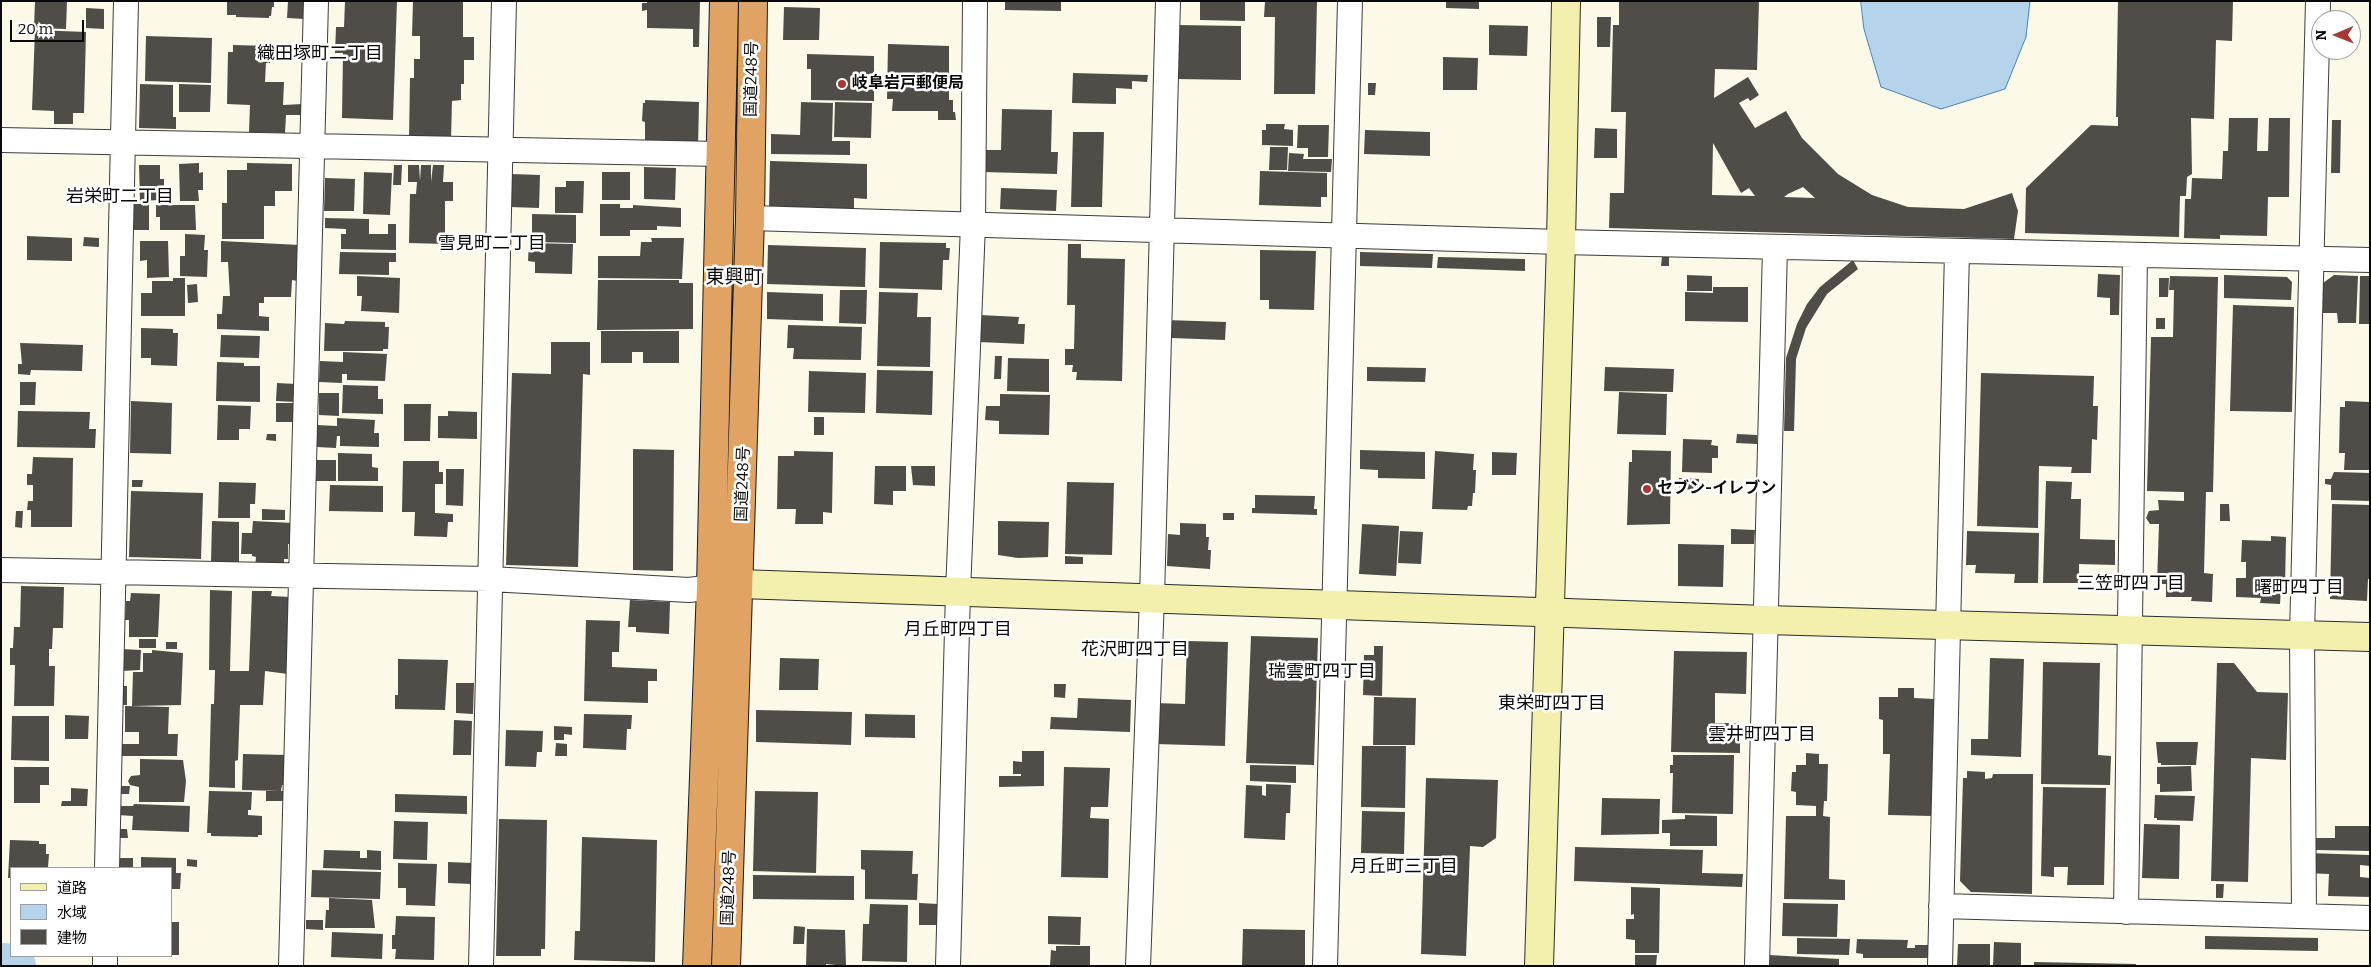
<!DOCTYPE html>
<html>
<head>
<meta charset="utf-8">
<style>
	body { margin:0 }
	#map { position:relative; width:2371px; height:967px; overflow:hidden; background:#fcf9e9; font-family:Bitter,"Noto Sans JP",serif }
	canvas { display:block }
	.frame { position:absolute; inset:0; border:2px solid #090909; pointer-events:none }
	.legend { position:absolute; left:10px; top:867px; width:162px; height:90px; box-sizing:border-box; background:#fff; border:1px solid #9d9d9d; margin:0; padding:6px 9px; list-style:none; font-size:15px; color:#090909 }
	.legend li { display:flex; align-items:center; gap:10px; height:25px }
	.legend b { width:25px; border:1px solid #9d9d9d }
	.north { position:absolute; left:2311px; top:10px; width:50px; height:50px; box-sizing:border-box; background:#fff; border:1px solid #9d9d9d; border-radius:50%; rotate:269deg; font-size:14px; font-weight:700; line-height:20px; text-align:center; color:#090909 }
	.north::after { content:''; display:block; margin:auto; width:18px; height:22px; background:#a53736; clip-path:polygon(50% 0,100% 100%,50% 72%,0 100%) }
	.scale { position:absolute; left:10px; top:20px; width:74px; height:22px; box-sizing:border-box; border:2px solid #090909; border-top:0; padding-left:6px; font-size:15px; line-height:18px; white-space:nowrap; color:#090909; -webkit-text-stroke:4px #fff; paint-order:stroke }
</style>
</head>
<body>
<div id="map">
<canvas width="2371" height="967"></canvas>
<div class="frame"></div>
<ul class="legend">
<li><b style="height:6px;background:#f3f0ad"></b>道路</li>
<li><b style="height:14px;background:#b5d4ec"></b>水域</li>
<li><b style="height:14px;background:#504c48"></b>建物</li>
</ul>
<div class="north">N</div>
<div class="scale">20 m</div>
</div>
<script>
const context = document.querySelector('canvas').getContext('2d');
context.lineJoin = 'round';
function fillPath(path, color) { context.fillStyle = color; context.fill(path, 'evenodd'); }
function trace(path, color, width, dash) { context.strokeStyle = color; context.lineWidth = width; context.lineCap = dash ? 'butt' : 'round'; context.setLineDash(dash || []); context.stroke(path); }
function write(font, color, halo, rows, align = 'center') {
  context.font = font + ' Bitter,"Noto Sans JP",serif'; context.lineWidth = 5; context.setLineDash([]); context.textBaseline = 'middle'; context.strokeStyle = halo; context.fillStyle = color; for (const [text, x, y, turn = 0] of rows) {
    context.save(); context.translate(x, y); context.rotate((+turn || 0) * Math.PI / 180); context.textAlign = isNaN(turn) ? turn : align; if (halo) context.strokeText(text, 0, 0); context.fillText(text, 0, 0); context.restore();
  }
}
const water = new Path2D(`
	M1861,1h169l-4,36 -21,52 -64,20 -60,-22 -17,-58z`);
fillPath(water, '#b5d4ec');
trace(water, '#4684b9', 1);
trace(new Path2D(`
	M1,965l13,1`), '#b5d4ec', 44);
fillPath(new Path2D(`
	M35,1h32l-1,28 -32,-1z
	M227,1h47v6h-2l-1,9h-2v2l-33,-1v-2h-9z
	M288,1h17v18l-18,-1z
	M345,1h52l-4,119 -51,-2 1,-65h-8l1,-26h8z
	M413,1h50v36h11v23h-10v24h-3v16l-9,1 -1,39 -42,-1 1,-61h4v-19h6v-23h-8z
	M647,1h53l-1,46h-6v-18l-46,-1v-18l-5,1v-8h5z
	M1005,1h56v10l-56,-1z
	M1200,1h45v20l-45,-1z
	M1265,1h52l-2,93h-41l1,-77h-11z
	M1446,1h33v8l-33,-1z
	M1619,1h140l-2,69 -42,-1 -1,29 34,-21 11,18 -9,6 -2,-3 -9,5 16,25 31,-17 16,27 36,36 34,21 36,12 56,2 48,-16 6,18 -4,28 -405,-11 1,-35h14l2,-81h-15l2,-87h6zM1713,143l28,50 8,-5 6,8 -43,-1zM1803,187l12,11 -31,-1 4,-3z
	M2118,1h115l-1,40 -16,-1 -2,79 -23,-1 1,56 -5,3 -1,19h-6l-1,41 -154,-4 1,-45 65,-63 27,1v-9h-2z
	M784,7l36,1 -1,32h-36z
	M86,8l18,1v20l-18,-1z
	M1597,17h14l-1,30h-13z
	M1177,25l64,1v54l-65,-1z
	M1489,25l39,1 -1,30 -38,-1z
	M35,30l51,2 -2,81h-11v11h-19v-13l-22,-1z
	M146,36l66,2 -1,45 -66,-2z
	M888,44l61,2v54h4v12h2l1,8h-18v-9h-46l1,-12h-6z
	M233,45l37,1v17h-4l-1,19h19l-1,23 20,-1v11h-17l-1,18 -36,-1 1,-27 -23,-1 1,-52h5z
	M284,50h19v8l-19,-1z
	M807,54l67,2v45l-63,-1v-31h-4z
	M1443,57l35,1 -1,32h-34z
	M1073,73l75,2 -1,7 -15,-1v8l-16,-1v16l-44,-1z
	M1368,83h8l-1,12h-7z
	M140,84l33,1v32h3v12l-37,-1z
	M179,84l32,1 -1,27h-31z
	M645,100l54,2 -1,45 -53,-1v-24l-3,-1 1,-18h2z
	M801,102l32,1 -1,38h18v14l-79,-1v-20l29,1z
	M835,102l37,1 -1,35 -37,-1z
	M1002,109l50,1 -1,42h7l-1,22 -74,-2 1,-22h17z
	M2229,118h29l-1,33h11l1,-33h21l-1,79h-21l-1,39 -47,-1v4l-36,-1 1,-39h6l1,-21 30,1 1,-28h5z
	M2332,120h9l-1,53h-9z
	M1266,124h19l-1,5 9,1v16l-31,-1v-15h4z
	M1298,125h31l-1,32h-20v-9h-11z
	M1595,128l22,1v29h-23z
	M1365,130l65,2v24l-66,-2z
	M1073,132h31l-2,75h-31z
	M1270,147h18l-1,23h-18z
	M1289,153l15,1 -1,5h29l-1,13 -43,-1z
	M770,161l97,3v35l-13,-1v11l-85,-2z
	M199,163v10l4,-1v18h-5l1,11h-19l-1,-37z
	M247,163l45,1v27h-17v15h-11v33h-42v-36h5v-33h20z
	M139,165h21v14h4v12h-6l1,9 -19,1z
	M394,165h8l-1,20h-8z
	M408,165h11l1,16 1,-16h10v17l2,-17h11l-1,17h10v19h-8v43l-36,-1 1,-49h6l1,-12h-9z
	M644,167l32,1 -1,32 -31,-1z
	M1260,171l67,2v24h-6v10l-62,-2z
	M364,172l28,1 -2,42 -27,-1z
	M602,172h28v28h-28z
	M511,174l29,1 -1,33 -29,-1z
	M325,178l30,1 -1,32h-30z
	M566,181h18l-1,32h-28v-26h11z
	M1001,188l56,2 -1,21 -56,-2z
	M133,204h16v26h-17z
	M600,204h20v4h13v-3l48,3v19l-24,-1v4h-27v6h-30z
	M156,205h39l1,25h-36v-13h-4z
	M532,214l44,1v28l-41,-1v-9h-3z
	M325,218l44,1v15h19v-10h8v26l-55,-1v-15h5v-5l-21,-1z
	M185,234l20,1 -1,15h4l-1,27 -27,-1v-20h5z
	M27,236l45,2v23l-45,-1z
	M84,237l15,1v9l-16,-1z
	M651,238h33l-2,41 -84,-1v-22h42l1,-14h11z
	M140,241h28l1,36 -22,1v-18l-7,1z
	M221,241l79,4 -2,36 -6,-1 -1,17h-27v6h-5v13l10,1v14l-52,-2v-15h5l1,-18h7l-2,-34h-7z
	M880,242l66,1v5h4l-1,12h-6l-1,30 -63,-2z
	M529,243l44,1 -1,30 -37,-1v-11l-7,-1z
	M1068,244h13v14l44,1 -3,122 -46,-1 1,-8h-5l1,-7h-8v-16h9l1,-44h-8z
	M768,245l98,3 -1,39 -98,-3z
	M1260,250l56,1 -2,59 -45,-1v-9h-9z
	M340,252l56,1v9h-7v13l-50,-1z
	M1360,252l73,2 -1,14 -72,-2z
	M1662,256h7v10h-8z
	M1438,257l87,2v12l-88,-3z
	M1853,260l5,9 -31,25 -21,34 -10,31 -2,72h-10l2,-73 11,-34 10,-20 13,-17z
	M2098,274l22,1 -1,40h-9v-17l-13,-1z
	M1687,275l25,1v15h-25z
	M2224,275l63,2 5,5 -1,18 -67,-2z
	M2334,275l24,1 -2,47h-18l-1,-10h-15l1,-30z
	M357,276l43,2 -1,35 -38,-2 1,-15h-5z
	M2170,276l48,1 -5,215h-7l-2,81 9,1 -1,28 -21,-1 1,-4h-26v-13h-9l2,-60h-9l-4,-6 3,-7 10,-1 -1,-10 26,1v-9l-37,-1 4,-154h22l1,-47h-5z
	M2360,276h10v48h-11z
	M173,278h12v38h-44v-23h11v-12h21z
	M2159,278h10l-1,19h-9z
	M598,280h81v3h14v46l-96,1z
	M197,284l1,18 -10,1 -1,-18z
	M1713,287h35v35l-63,-1v-29l28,1z
	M840,290h27l-1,34 -27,-1z
	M767,292l56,2v27l-56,-2z
	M879,292l39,1 -1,24h14l-1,50 -53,-1z
	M2233,305l61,2 -2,105 -62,-1z
	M980,315l39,2 -1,7h7l-1,20 -45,-2z
	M2156,318h9v11h-9z
	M1166,320l60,2 -1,18 -53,-2 -1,-5h-5z
	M345,321l40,1v5h4l-1,22h-5v2h-59l1,-28 19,1z
	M788,325l74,2 -1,33 -68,-1 1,-11h-7z
	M141,328l32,1v4h5l-1,33 -26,-1v-7h-10z
	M601,331h78v32h-36v-11h-11v11h-31z
	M221,335l39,1 -1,22 -39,-1z
	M551,342h39v33l-7,-1 -5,193 -72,-2 6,-192 39,1z
	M20,343l63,2 -1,26 -51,-1 -1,5 -12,-1v-10h4z
	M343,352l44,2 -2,27 -38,-1v-6h-5v9l-23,-1 1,-21 23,1z
	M995,356h7l-1,23h-7z
	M1008,358l41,1v33l-42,-1z
	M217,362l27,1v3h16v36l-44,-1z
	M1367,367l59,1 -1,14 -58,-1z
	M1605,367l69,2 -1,23 -69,-1z
	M877,370l56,1 -1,44 -56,-2z
	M809,371l57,2 -1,40 -57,-1z
	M1981,373l113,3 -1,30h5l-1,34 -5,-1 -1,34h-20l1,-6 -33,-1 -1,62 -61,-2z
	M20,382h16l-1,23h-15z
	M277,383l19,1 -1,18 -19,-1z
	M343,385l35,1v13h5v15l-41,-1z
	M1619,392l48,2 -1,41 -49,-1z
	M319,393h20v23l-20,-1z
	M1000,394l50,1 -1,40 -50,-1v-13l-14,-1 1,-14h14z
	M131,401l41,2 -1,51 -41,-1z
	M2345,401l25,1v68h-26l1,-17h-6l1,-46h5z
	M276,403h18v19h-18z
	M404,404h27l-1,37h-26z
	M218,405l33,1 -1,23h-11v11h-22z
	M18,411l72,1 -1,17h7l-1,19 -78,-1z
	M448,411l29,1v27l-39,-1v-22h10z
	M814,417h10v18h-10z
	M337,418l38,2 -1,13h5v14l-39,-1v-10h-3l-1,12 -19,-1v-22l20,1z
	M267,434h9v7l-10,-1z
	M1737,434l20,1v9l-21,-1z
	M1683,439l29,1 -1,5 7,1v12h-6v15l-30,-1z
	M633,449l41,1 -1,121 -40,-1z
	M1360,450l65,2v27l-47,-1v-8l-18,-1z
	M1632,450l39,1 -1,73 -43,1 2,-63h3z
	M794,451l39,1 -1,61 -9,-1v12h-28l1,-15h-19l1,-53h16z
	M1435,451l39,3 -1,16h3l-1,23h-2l-1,13h-4l-1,4 -35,-1z
	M1492,452l25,1 -1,22h-24z
	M338,453l34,1v13l6,1v13h-40z
	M33,457l40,1 -1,69h-41v-17h-4l1,-9h5v-16h-6v-11h5z
	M317,460h19v21h-20z
	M403,461h36v11h4v12h-8v29l18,1v8h-5l-1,15 -33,-1 1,-24h-13z
	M875,466h31v25h-13v14l-19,-1z
	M911,466h24v20l-22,-1z
	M446,469h18l-1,37 -17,-1z
	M2334,472l36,1v28l-39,-1v-15l-6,-1v-5h6z
	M1679,478l20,1 -1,11 -19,-1z
	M132,480h11l-1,7h-10z
	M2046,481l26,1 -1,17h10l-1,40 35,1v25l-36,-1v19h-36z
	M219,482l37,1 -1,21h-5v14h-32z
	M1067,482l47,1 -2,72 -47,-1z
	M330,485l53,1v26l-54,-1z
	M131,491l72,2 -2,66 -72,-2z
	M1255,495l60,1 -1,13h3v6l-65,-2v-5h3z
	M2220,504h9l1,17h-10z
	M2332,504l38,1v74h-2l-1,22 -37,-2z
	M262,509l23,1v10h-23z
	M16,511h7l-1,17 -7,-1z
	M1223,513h11v7h-11z
	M212,521l27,1v40h-28z
	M253,521l40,2v21h-5v15h-4v10l-29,-1 1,-11 -4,-1v-2h-11l1,-21h10z
	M998,521l51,1 -1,35 -30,1 -20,-3z
	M1180,523l26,1v13h3l-1,13h3l-1,19 -43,-3 1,-32 12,1z
	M1362,524l37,2 -3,50 -37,-2z
	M1731,529l24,1 -1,14h-23z
	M1400,531l23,1 -2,32 -23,-1z
	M1967,531l72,2 -1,50h-24l1,-9 -40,-1 1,-8h-10z
	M2271,536l15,1 -1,51 -4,-1 -1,17 -20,-1 1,-5 -25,-1v-19h10v-16h-5l1,-22 29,1z
	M1678,544l46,1 -1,42 -45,-1z
	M1065,556l18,1v7h-18z
	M21,586l43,1 -1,41h-10l-1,21h-3v17h6l-1,40h-40l1,-41h-5v-17h3l1,-21h6z
	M210,590l22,1 -2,80h19l3,-80h20l-1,5 19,1 -2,77 -23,-3 -2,34h-23l-2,55 -3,1v27l-26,-1 2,-83h3l1,-34h-6z
	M131,593l29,1 -2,43h-29v-17h-4l1,-19h4z
	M630,600l40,2 -1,32 -33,-2v-5h-8z
	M586,620l34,1 -1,31h-7v15l45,2v12h-9v22l-64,-2z
	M1251,636l67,2 -4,127 -68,-2z
	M139,639h17v9h-17z
	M1187,641l41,1 -3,104 -70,-2v-41l30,1z
	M166,642h11v7h-11z
	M1374,646h9l-1,50 -19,-1 1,-40h10z
	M121,649l20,1 -1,20 -19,1z
	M152,650l31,3 -2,52 -49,1 1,-34h10v-19h9z
	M1674,651l73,1 -1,42 -31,-1v30h25v30l-69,-1z
	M780,658l39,1 -1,31h-39z
	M1990,658l34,1 -3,98 -50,-2v-16h17z
	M398,659l50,1 -3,50 -50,-1v-14h3z
	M2043,662l57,1 -2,92 13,1 -1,29 -69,-1z
	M2217,663h17l23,29 31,1 -2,67 -35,-2 -3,124 -37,-1z
	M456,683h18l-1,31 -17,-1z
	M1054,684h12l-1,14 -11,-1z
	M120,686h7v19h-7z
	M1898,688h16v10l20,1 -2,117 -44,-1 2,-61h-7v-34l-4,-1v-22h19z
	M1374,697l42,1 -1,47h-42z
	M1078,698l53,2 -1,32 -80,-3 1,-12 26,1z
	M125,706l44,1 -1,27h10l-1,22h-57v-12h19v-12h-14z
	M756,710l96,2 -1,33 -95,-3z
	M584,714l48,1 -1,14h-4l-1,21 -43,-2z
	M865,714l50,1v23l-50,-1z
	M65,715l24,1 -1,23h-23z
	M12,716h37v45l-38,-1z
	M454,720l18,1 -1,34h-18z
	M554,726l18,1v8l-8,-1v6h-10z
	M506,730l37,1 -1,21h-5l-1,15 -31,-1z
	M2156,742h42l-2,23h-35v-2h-3z
	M556,743l11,1v12h-12z
	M1362,746h44l-1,62 -44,-1z
	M1022,751h22v35l-45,1v-11h22v-2h-8v-13l9,1z
	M1806,753l13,1v10h9l-1,37h-3l-1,15 7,1 -1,62 16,1v20l-61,-1 2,-83h30v-10l-20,-1v-13l-5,-1 1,-19h4v-7h10z
	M243,754l45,1 -1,30h-5l-1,6 -39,-1z
	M1673,755h61l-1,59 -61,-1 1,-40h-3v-8h3z
	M140,759l43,1 3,21 -2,21h-45v-15l-9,-2 -2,-4 3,-5 9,-1z
	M1250,765l46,1v17l-46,-2z
	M2191,766l1,25 -32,1v-8h-3v-17z
	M14,767h35v18h-9v18h-26z
	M1064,767l46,1 -2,39h-17l-1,11 19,1 -1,59 -47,-1z
	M1967,771l18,1v7l7,-1 1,-4h40l-1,120 -61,-2 -11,-11 3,-103h4z
	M1426,778l72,2 -2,58 -13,9 -13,-1 -4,110 -45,-2z
	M1266,784l25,1 -1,28h-4l-1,27 -41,-2 2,-53 16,1v9l4,1z
	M119,786h11l-1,8h-10z
	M2043,787l63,1 -2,97h-37l1,-18h-14v10l-13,-1z
	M71,788l17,1 -1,17h-26l1,-5h9z
	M209,791l43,1 -1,18h-3v5l14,1v19h-4v2l-47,-1v-3h-4z
	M266,791h19v10h-19z
	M755,791l63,1 -2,81 -63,-2z
	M395,794l72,2v18l-72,-2z
	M2155,795l40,1 -2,25 -36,-1v-2h-3z
	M1602,798l58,1 -1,35 -58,1z
	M134,804l56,2 -1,26 -57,-2 1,-14 -15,-1v-9h15z
	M1362,811l43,1 -1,42 -43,-1z
	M1685,815l32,1v30h-47v-13h-8v-13l23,-1z
	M499,819l48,1 -2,129h-4v7h-45z
	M394,821l34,1 -1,38 -34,-1z
	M2144,824l36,1 -1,54 -37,-1z
	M2335,826h35v25l-54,-1v-12h19z
	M117,829h10l1,9h-11z
	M582,837l75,3 -2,122 -81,-2 1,-29h5z
	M10,840l29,1v3h7v10h3l-1,13 -37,1v10h-3z
	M1575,847l128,3 -1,23 41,1 -1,13 -168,-6z
	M324,850l36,1v7h7v-8l14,1v19l-58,-2z
	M861,850l52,1 -1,23h6l-1,26 -52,-1v-29l-4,-1z
	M2306,853l64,2v11l-10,-1v12l10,1v19l-42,-1 1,-22 -24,-1z
	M141,857l35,1v15h5l-1,16h-9v-21h-30z
	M116,858h17v10h-17z
	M187,859l10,1v7l-10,-1z
	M448,862l24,1 -1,21 -23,-1z
	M398,863l39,1 -2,42 -29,-1v-17h-8z
	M312,870l69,2 -1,27 -69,-2z
	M753,875l101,1v24l-101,-1z
	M2216,884h8l-1,14h-7z
	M1631,887l29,1 -1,65h-24v-13l-9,-1v-20h8v-5l-3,1z
	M329,898l43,2 3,28h-50l1,-18h3z
	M919,903l19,1v21h-19z
	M1783,903l55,1 -1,33 -55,-1z
	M870,904l38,1 -1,57 -45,-1 1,-37h6z
	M396,916l39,1 -1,43 -39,-1 1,-10h-4v-14h3z
	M1048,916l33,1 -1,28 -32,-1z
	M306,920h17v10l-17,-1z
	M171,922h8v33h-8z
	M794,926l11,1 -1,17h-11z
	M807,929l38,1 1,36 -20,-2v2h-20z
	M1243,929l62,1v35l-63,1z
	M332,932l51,2 -1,25 -51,-2z
	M2205,936l113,2v13l-113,-2z
	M1797,938l53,1 -1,16 -52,-1z
	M1857,939l51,1 -1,8h8v-3h19l-1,13h-70v-4l-7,-1z
	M1994,942l27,1v23h-28z
	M1958,944h32v22h-33z
	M1056,946h34v20h-40l1,-16 5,1z
	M1635,955h22l-1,11h-21z
	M1769,955l70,4v7h-70z
	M2034,962l102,2v2h-102z`), '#504c48');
const street = new Path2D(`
	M1,140l720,14
	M750,218l811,24 809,18
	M1,570l489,9 199,11 39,-5
	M107,868l19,-867
	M1941,906l429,12
	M2126,912l9,-657
	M2304,916l-2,-281 16,-634
	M105,966v-10
	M291,966l25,-965
	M481,966l23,-965
	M948,966l10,-374 15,-367 2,-224
	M1138,966l14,-368 16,-597
	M1325,966l25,-965
	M1757,966l18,-719
	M1940,966l17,-715`);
const secondary = new Path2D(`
	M740,584l1026,36 604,17
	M1539,966l22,-724 5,-241`);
const highway = new Path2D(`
	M697,966l14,-379 13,-586
	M726,966l24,-748 3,-217`);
trace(street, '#3c3c3c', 26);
trace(secondary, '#2b2b2b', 30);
trace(highway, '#1a1a1a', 30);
trace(street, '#fff', 24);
trace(secondary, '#f3f0ad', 28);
trace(highway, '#e0a363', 28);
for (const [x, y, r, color] of [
	[842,84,5,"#a53736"],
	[1647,489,5,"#a53736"]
]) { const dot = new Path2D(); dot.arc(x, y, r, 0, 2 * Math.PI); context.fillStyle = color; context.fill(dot); trace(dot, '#fff', 2); }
write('16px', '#090909', '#fff', [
	["国道248号",752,79,-89],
	["国道248号",743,484,-88],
	["国道248号",729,888,-88]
]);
write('bold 16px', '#090909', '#fff', [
	["岐阜岩戸郵便局",852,84],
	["セブン-イレブン",1657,489]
], 'left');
write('18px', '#090909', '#fff', [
	["織田塚町二丁目",320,54],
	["岩栄町二丁目",120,197],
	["雪見町二丁目",492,244],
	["三笠町四丁目",2131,584],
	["曙町四丁目",2299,588],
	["月丘町四丁目",958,630],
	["花沢町四丁目",1135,650],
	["瑞雲町四丁目",1322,672],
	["東栄町四丁目",1552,704],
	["雲井町四丁目",1762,735],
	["月丘町三丁目",1404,867]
]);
write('19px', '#090909', '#fff', [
	["東興町",734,278]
]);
</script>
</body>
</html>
